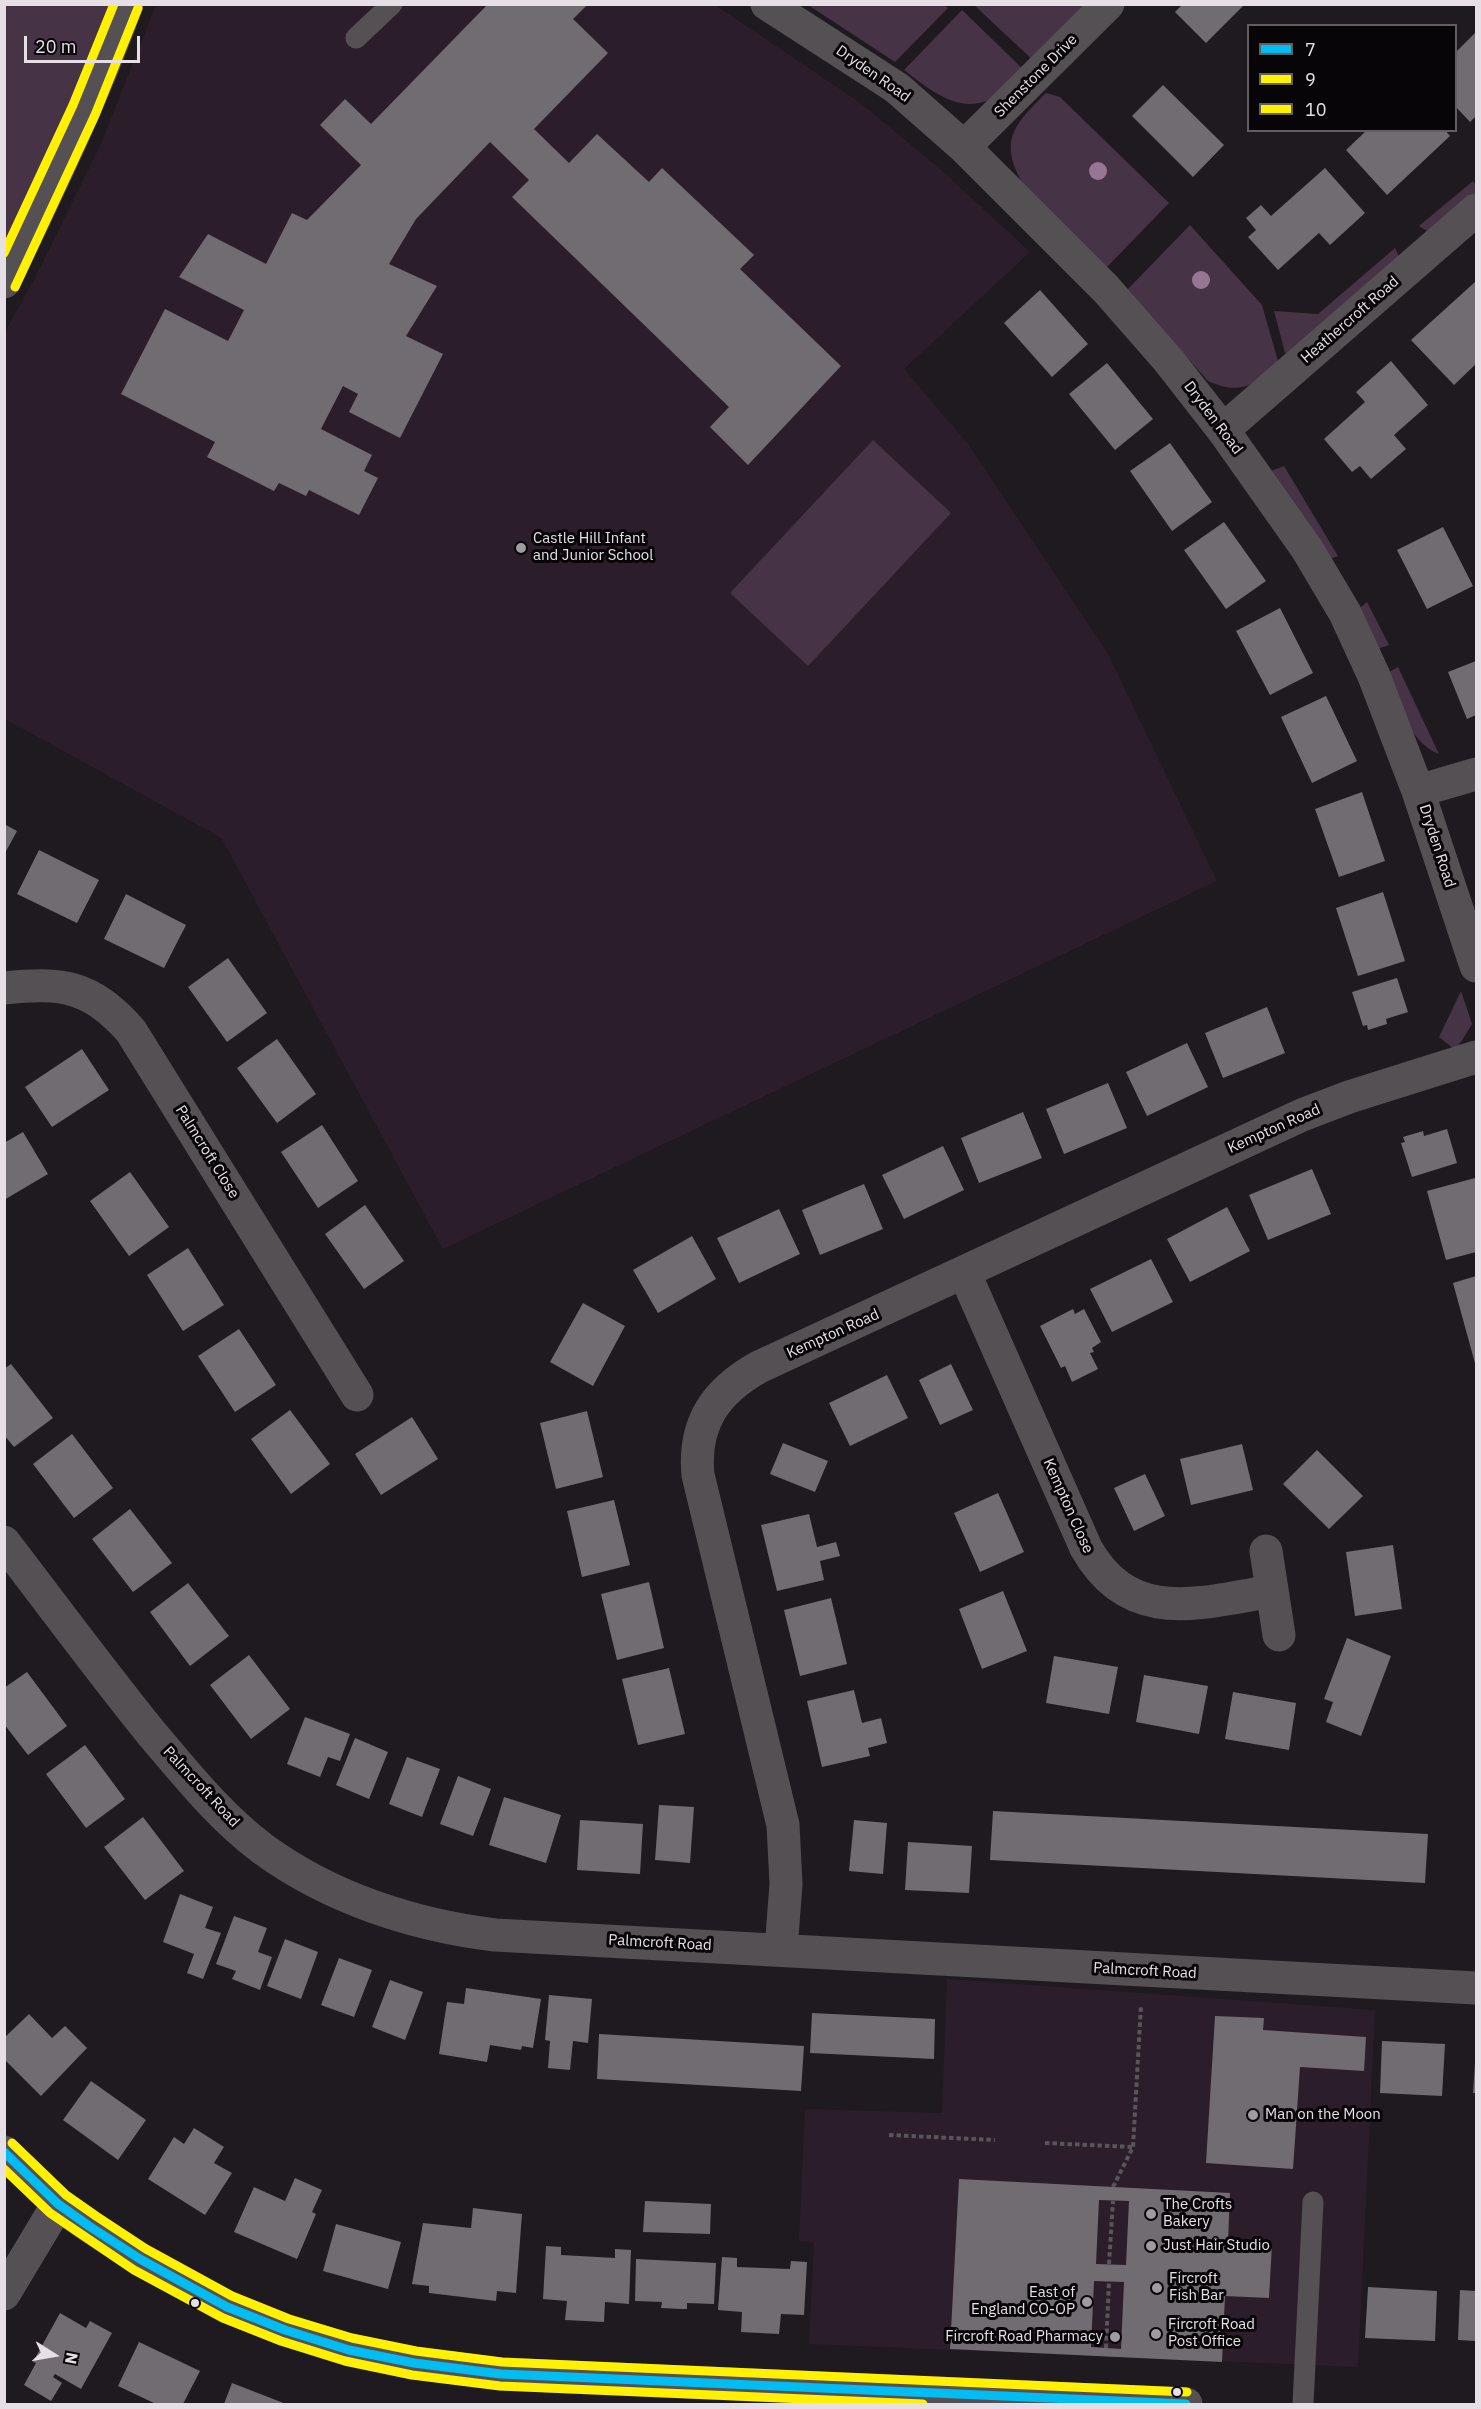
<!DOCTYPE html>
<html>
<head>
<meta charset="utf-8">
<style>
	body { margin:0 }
	#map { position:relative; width:1481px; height:2409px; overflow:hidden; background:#1f1a1f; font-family:"IBM Plex Sans",sans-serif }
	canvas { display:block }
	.frame { position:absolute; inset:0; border:6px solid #e6e0e6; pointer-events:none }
	.legend { position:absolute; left:1247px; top:24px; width:210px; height:108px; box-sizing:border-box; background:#080508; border:2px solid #615d61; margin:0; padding:8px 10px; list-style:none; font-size:18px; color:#e6e0e6 }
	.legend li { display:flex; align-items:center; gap:12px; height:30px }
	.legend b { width:30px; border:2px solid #615d61 }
	.north { position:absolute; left:24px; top:2325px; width:60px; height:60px; -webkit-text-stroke:4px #080508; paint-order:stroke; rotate:101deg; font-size:16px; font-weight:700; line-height:24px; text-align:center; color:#e6e0e6 }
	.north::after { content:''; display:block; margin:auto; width:21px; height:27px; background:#e6e0e6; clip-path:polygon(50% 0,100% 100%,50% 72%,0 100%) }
	.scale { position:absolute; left:24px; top:36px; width:116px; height:27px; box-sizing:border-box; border:3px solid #e6e0e6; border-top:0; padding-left:8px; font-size:18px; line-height:21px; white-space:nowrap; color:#e6e0e6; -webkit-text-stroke:4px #080508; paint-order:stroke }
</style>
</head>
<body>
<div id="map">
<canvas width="1481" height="2409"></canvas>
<div class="frame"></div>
<ul class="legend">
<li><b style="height:8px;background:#01bdf2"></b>7</li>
<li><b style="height:8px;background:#fff101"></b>9</li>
<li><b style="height:8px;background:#fff101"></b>10</li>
</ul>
<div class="north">N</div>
<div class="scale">20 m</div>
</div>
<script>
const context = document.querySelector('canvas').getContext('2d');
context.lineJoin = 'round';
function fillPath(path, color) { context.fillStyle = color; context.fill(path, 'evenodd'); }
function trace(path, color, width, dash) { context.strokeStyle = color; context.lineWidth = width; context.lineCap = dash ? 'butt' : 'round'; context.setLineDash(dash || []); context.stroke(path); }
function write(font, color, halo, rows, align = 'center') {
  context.font = font + ' "IBM Plex Sans",sans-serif'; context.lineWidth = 6; context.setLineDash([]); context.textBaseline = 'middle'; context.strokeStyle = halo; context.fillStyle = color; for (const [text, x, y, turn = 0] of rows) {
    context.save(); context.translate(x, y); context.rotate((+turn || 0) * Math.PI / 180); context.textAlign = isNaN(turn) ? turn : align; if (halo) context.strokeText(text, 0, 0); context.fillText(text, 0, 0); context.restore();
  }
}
fillPath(new Path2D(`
	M156,5h559l144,97 79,65 92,85 -126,117 63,74 140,209 110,229 -774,368 -220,-408 -5,-5 -213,-117v-387l29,-52 66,-134z
	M947,1979l428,31 -17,357 -549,-23 5,-102 -15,-1 6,-132 137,4z`), '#2b1e2a');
fillPath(new Path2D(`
	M5,5h122l-122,277z
	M944,5l4,3 -53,54 -87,-57z
	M974,5h119l-57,58z
	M962,10l65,63c-11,8 -22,19 -34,25 -34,18 -64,-9 -89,-28z
	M1046,93l14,4 109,106 -62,64 -85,-85c-24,-43 -6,-59 24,-89z
	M1473,181l3,4v11l-44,38 -13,-8z
	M1190,225l72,80 16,56c-23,24 -36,35 -70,20l-81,-91z
	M1395,248l6,13 -111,96 -5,-4 -11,-42 44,3z
	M873,440l78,73 -143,153 -78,-73z
	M1284,466l54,90 -10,4 -57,-89z
	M1367,602l22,43 -14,5 -20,-38z
	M1398,667l41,87c-31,-12 -40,-52 -52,-81z
	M1461,991l11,33 -11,18 -7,7 -15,-12z`), '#463345');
fillPath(new Path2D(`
	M488,4h100l-15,15 35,34 -74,76 35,34 28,-29 52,48 13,-14 92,87 -14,14 101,97 -93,99 -38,-38 19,-20 -217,-210 17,-17 -39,-38 -74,77 -27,45 48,22 -31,50 37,18 -43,84 -51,-26 9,-18 -15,-8 -22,43 51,26 -8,16 14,7 -19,37 -50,-25 -3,6 -27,-13 -5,8 -67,-34 8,-15 -94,-48 44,-85 63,32 16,-31 -65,-33 29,-43 58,30 26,-51 15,7 54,-55 -41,-40 25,-26 26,25z
	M1183,4h62l-39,39 -31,-31z
	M1476,32v84l-6,6 -14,-15v-55z
	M1163,85l61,60 -31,32 -61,-61z
	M1367,130h78l5,6 -63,59 -41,-45z
	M1325,168l40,45 -35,32 -11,-12 -41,37 -30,-33 8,-7 -10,-12 15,-13 10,11z
	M1475,282l1,82 -22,21 -43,-45z
	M1040,290l48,54 -36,33 -48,-54z
	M1391,361l37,44 -34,30 12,14 -35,30 -11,-13 -8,6 -28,-33 41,-37 -9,-10z
	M1107,363l46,56 -38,31 -46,-56z
	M1170,443l42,59 -40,29 -42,-60z
	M1224,522l42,59 -40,28 -42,-59z
	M1443,527l30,59 -46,23 -30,-59z
	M1280,608l33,65 -43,22 -34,-64z
	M1476,661v54l-9,4 -19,-47z
	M1326,696l31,65 -45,22 -31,-66z
	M1362,792l23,69 -46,16 -24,-68z
	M4,824l13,7 -13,24z
	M39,850l60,30 -22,43 -60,-29z
	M1383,892l22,69 -47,15 -22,-68z
	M126,894l60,31 -22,43 -60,-29z
	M228,958l39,55 -40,29 -39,-55z
	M1397,978l11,34 -22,7 1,5 -19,6 -1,-5 -4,1 -11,-34z
	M1267,1007l18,46 -62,25 -18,-45z
	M277,1039l39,55 -39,29 -40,-55z
	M1187,1043l21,44 -61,29 -21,-44z
	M82,1049l27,41 -57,37 -27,-40z
	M1108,1083l19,45 -63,26 -18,-45z
	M1023,1112l19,46 -63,25 -18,-45z
	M322,1125l36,56 -40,27 -37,-56z
	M1447,1129l10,34 -45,14 -11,-34 4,-1 -2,-5 20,-6 1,5z
	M23,1132l25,42 -44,26v-57z
	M943,1146l21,44 -60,29 -22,-44z
	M1312,1169l19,45 -63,26 -19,-45z
	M130,1172l39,55 -40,29 -39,-55z
	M1475,1178l1,74 -30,8 -19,-69z
	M864,1184l19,45 -63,26 -18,-45z
	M365,1205l39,56 -40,28 -39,-55z
	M1227,1207l23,44 -60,31 -23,-43z
	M779,1209l21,45 -61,29 -22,-45z
	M692,1236l24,43 -58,34 -25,-43z
	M188,1248l36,57 -41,26 -36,-56z
	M1151,1259l22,43 -61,30 -22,-43z
	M1476,1276v91l-23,-84z
	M583,1303l42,23 -32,60 -43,-24z
	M1073,1309l2,5 9,-5 17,33 -9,6 2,4 -4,1 8,16 -26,13 -7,-16 -4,2 -21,-42z
	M239,1329l37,56 -41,27 -37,-56z
	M11,1364l42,54 -39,29 -10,-12v-66z
	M951,1364l22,46 -33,15 -21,-45z
	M887,1375l21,43 -58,28 -21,-43z
	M290,1410l40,54 -39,30 -40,-55z
	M587,1411l16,66 -47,12 -16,-66z
	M412,1417l26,42 -57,36 -26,-41z
	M72,1434l41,54 -39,30 -41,-54z
	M783,1443l45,18 -13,31 -45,-18z
	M1242,1444l11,46 -62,15 -11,-46z
	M1317,1450l46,46 -34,33 -46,-45z
	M1145,1474l20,42 -31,15 -20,-43z
	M998,1493l26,59 -44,20 -26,-59z
	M614,1500l16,65 -48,12 -15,-66z
	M130,1509l42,54 -39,29 -41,-53z
	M809,1514l8,33 19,-5 4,14 -20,5 4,19 -47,11 -16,-66z
	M1393,1545l9,64 -47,7 -9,-64z
	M649,1582l15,66 -47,12 -16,-66z
	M188,1583l41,53 -39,30 -40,-54z
	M1003,1591l24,60 -45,18 -23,-60z
	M831,1598l16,66 -47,12 -16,-66z
	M1347,1638l44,18 -30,80 -35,-14 7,-20 -9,-3z
	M249,1655l41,54 -39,30 -41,-54z
	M1054,1656l64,11 -9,47 -63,-11z
	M669,1668l16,66 -47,11 -16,-66z
	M27,1672l40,54 -39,29 -24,-31v-36z
	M1144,1675l64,11 -9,48 -63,-12z
	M854,1690l8,33 19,-5 6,25 -19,5 2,8 -48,11 -15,-66z
	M1233,1692l63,11 -7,47 -64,-11z
	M305,1717l45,17 -10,27 -12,-4 -8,20 -33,-13z
	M355,1738l33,14 -19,47 -33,-14z
	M85,1745l40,54 -39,29 -40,-54z
	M407,1757l33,12 -18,48 -33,-13z
	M458,1776l33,13 -18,47 -33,-12z
	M504,1797l57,18 -15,48 -57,-18z
	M659,1805l35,2 -4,56 -35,-3z
	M993,1811l435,23 -3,49 -435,-23z
	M143,1817l41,54 -39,29 -41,-53z
	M580,1820l63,4 -3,50 -63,-4z
	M854,1820l33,3 -4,51 -34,-3z
	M908,1842l64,4 -3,47 -64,-3z
	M180,1894l33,13 -8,21 16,5 -18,46 -16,-6 7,-19 -31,-12z
	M234,1916l33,12 -9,24 14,5 -12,33 -28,-11 4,-8 -20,-7z
	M285,1939l33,13 -17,47 -34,-13z
	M339,1958l33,12 -18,47 -33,-12z
	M390,1980l33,12 -18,48 -33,-13z
	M466,1988l75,11 -8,49 -11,-2 -1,4 -31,-5 -3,17 -48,-8 8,-52 17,2z
	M549,1995l43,4 -4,44 -15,-2 -3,29 -22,-2 2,-27 -5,-1z
	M812,2013l123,6 -1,40 -124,-6z
	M29,2014l23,24 13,-12 22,22 -46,48 -37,-37v-21z
	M1215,2016l49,2 -1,12 103,7 -2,34 -64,-4 -7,102 -87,-6z
	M599,2034l205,12 -3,45 -204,-12z
	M1382,2041l63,3 -3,52 -62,-3z
	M1475,2063h1v30h-3z
	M91,2081l55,39 -28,40 -55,-40z
	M194,2128l30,19 -10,16 18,10 -27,42 -57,-36 26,-42 10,7z
	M295,2178l27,12 -10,22 4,2 -19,45 -63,-27 20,-45 31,14z
	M959,2179l271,14 -2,49 44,2 -3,54 -44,-2 -3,66 -272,-13zM1099,2200l30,1 -3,64 -30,-1zM1094,2281l30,1 -3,67 -30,-2z
	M645,2201l66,3 -1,30 -67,-2z
	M473,2208l49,6 -6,79 -19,-2 -1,10 -67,-8v-7l-17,-2 11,-61 48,5z
	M336,2224l65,18 -13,47 -65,-18z
	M546,2246l15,1v8l54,3v-9l16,1 -2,54 -24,-2 -1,20 -39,-2 2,-19 -24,-2z
	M722,2257l15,1v9l53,2 1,-8 16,1 -3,53 -23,-1 -2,20 -38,-2 1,-20 -24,-2z
	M636,2259l80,4 -2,41 -27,-1v6h-6l-20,-1 1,-6 -27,-1z
	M1368,2287l69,4 -2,50 -70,-3z
	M1460,2290l16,1v50l-18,-1z
	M60,2313l26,15 4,-7 22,12 -31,56 -26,-15 -2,3 9,6 -11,18 -27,-16 12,-22 -3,-1z
	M139,2342l61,29 -17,33h-27l-38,-18z
	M232,2383l54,21h-62z`), '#716c71');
trace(new Path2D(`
	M889,2135l106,5
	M1045,2143l88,4
	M1113,2187l20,-40 8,-142
	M1109,2264l4,-63
	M1106,2348l3,-67`), '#595558', 4, [4.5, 3]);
trace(new Path2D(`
	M356,38l36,-34
	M1303,2404l10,-202`), '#545054', 21);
trace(new Path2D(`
	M767,4l130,84 67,59 142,142 63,72 54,69 84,119 38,64 29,63 44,115 58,175
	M964,147l144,-143
	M1223,430l253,-220
	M1418,791l58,-17
	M4,988c59,-6 88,-2 127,43l226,364
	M965,1274l121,274c44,78 113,55 186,43
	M4,1542c49,64 97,129 148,192 34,40 68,83 111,115 67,49 150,76 232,86l981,53
	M1266,1551l13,84
	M781,1950l5,-66 -3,-59 -85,-350c-5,-52 18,-84 61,-108l543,-252 47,-18 127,-40
	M4,2152l54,52 31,22 51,33 87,48 58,23 64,20 65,13 87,11 685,30
	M4,2294l54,-90`), '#545054', 33);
trace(new Path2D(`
	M4,282c44,-91 88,-182 123,-278`), '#545054', 33);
trace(new Path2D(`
	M4,2152l54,52 31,22 51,33 87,48 58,23 64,20 65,13 87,11 685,30`), '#01bdf2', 9);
trace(new Path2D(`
	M15,287l80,-172 43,-107
	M4,2169l46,44 84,57 89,48 58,23 64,20 67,14 88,11 423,18`), '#fff101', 9);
trace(new Path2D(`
	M4,253l69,-148 41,-101
	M12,2143l54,52 30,21 50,33 86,47 57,23 63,19 64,13 86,11 685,30`), '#fff101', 9);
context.fillStyle = '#967694';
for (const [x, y] of [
	[1098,171],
	[1201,280]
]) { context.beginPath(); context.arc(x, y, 9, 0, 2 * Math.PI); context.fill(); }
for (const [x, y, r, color] of [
	[521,548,6,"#a09ba0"],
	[1253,2115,6,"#a09ba0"],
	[1151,2214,6,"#a09ba0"],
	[1151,2246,6,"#a09ba0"],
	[1157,2288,6,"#a09ba0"],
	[1087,2302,6,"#a09ba0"],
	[195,2303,5,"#e6e0e6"],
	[1156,2334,6,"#a09ba0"],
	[1115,2337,6,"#a09ba0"],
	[1177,2392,5,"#e6e0e6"]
]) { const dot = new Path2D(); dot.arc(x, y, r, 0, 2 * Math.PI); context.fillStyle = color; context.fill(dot); trace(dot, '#080508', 2); }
write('15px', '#e6e0e6', '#080508', [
	["Dryden Road",873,74,35],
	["Shenstone Drive",1036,76,-45],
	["Heathercroft Road",1350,320,-41],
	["Dryden Road",1213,418,53],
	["Dryden Road",1437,846,72],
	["Kempton Road",1274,1129,-24],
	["Palmcroft Close",207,1152,58],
	["Kempton Road",833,1334,-24],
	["Kempton Close",1068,1506,66],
	["Palmcroft Road",201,1787,47],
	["Palmcroft Road",660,1943,3],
	["Palmcroft Road",1145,1971,3]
]);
write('15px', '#e6e0e6', '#080508', [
	["Castle Hill Infant",533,539],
	["and Junior School",533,556],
	["Man on the Moon",1265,2115],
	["The Crofts",1163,2205],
	["Bakery",1163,2222],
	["Just Hair Studio",1163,2246],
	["Fircroft",1169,2279],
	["Fish Bar",1169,2296],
	["East of",1075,2293,"right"],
	["England CO-OP",1075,2310,"right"],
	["Fircroft Road",1168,2325],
	["Post Office",1168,2342],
	["Fircroft Road Pharmacy",1103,2337,"right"]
], 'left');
</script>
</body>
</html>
